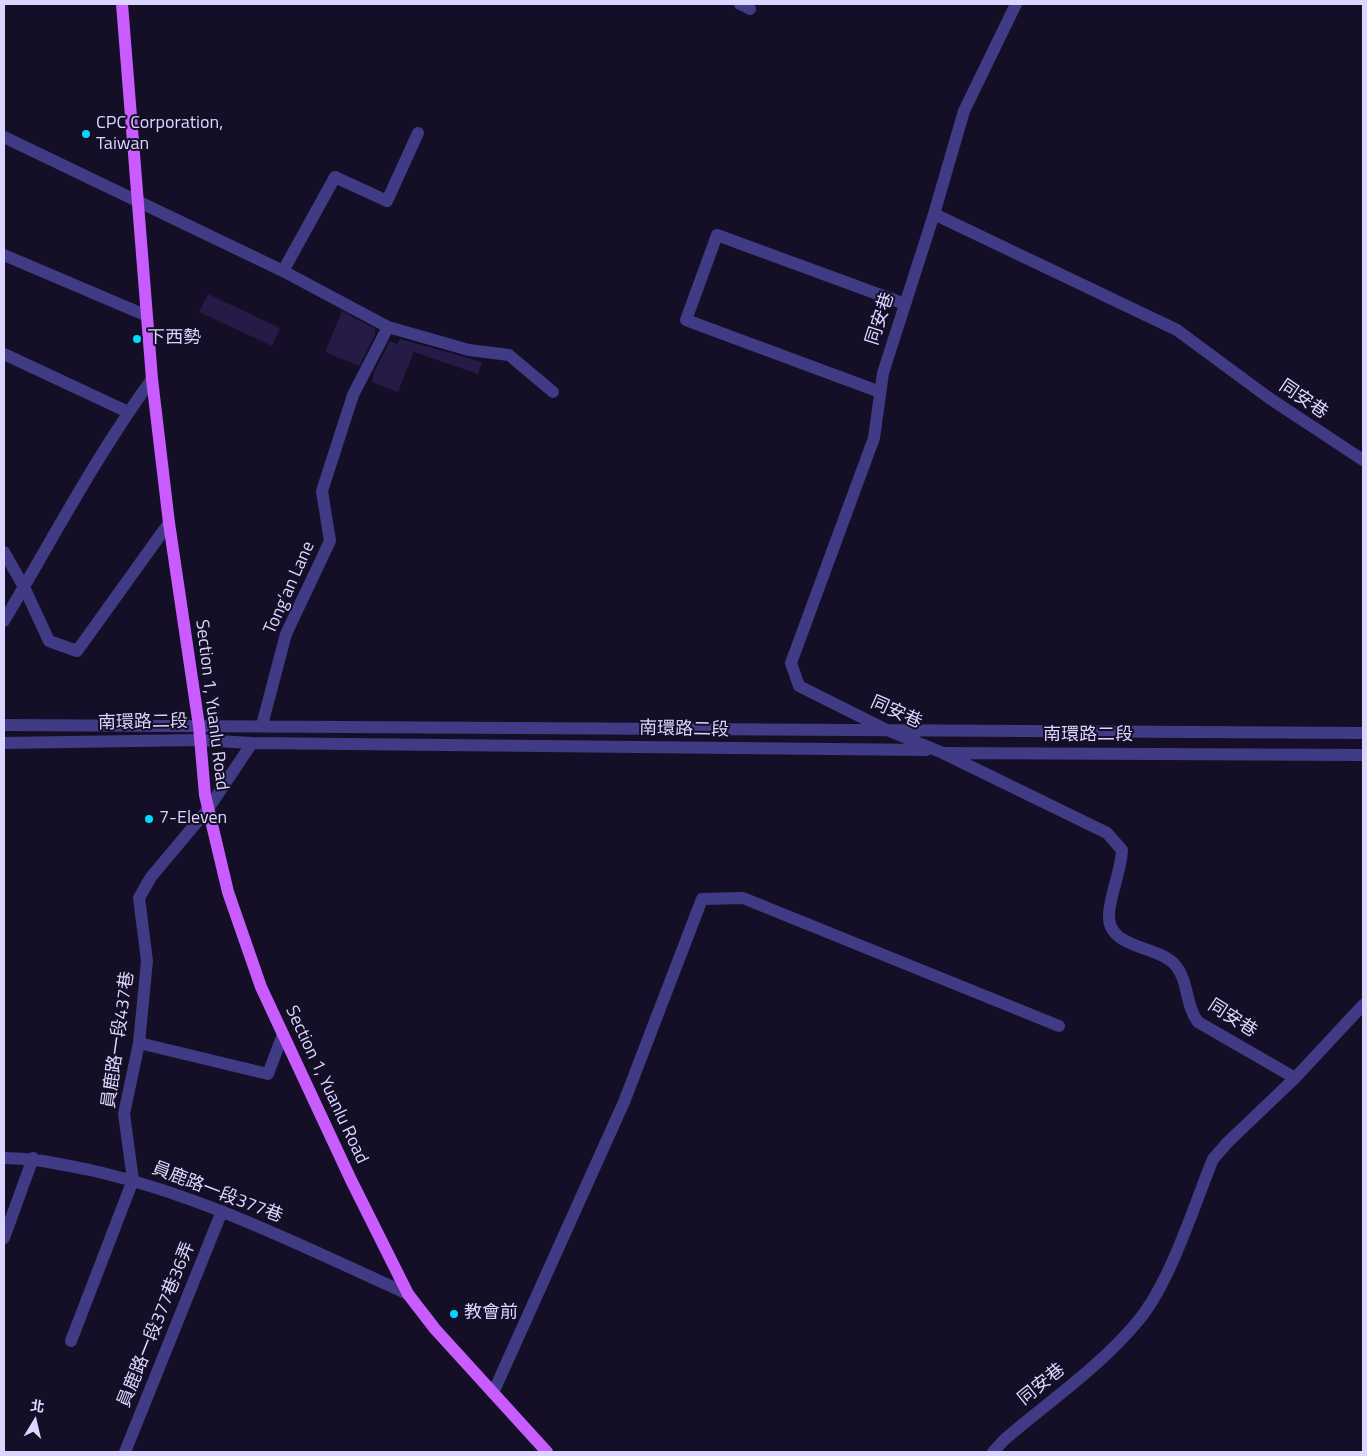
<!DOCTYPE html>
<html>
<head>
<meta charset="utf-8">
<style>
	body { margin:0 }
	#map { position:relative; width:1367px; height:1456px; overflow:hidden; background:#140f26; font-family:"Titillium Web","Noto Sans TC",sans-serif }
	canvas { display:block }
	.frame { position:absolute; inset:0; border:5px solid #dbd5ff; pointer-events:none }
	.north { position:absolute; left:10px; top:1396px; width:50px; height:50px; -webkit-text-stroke:4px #140f26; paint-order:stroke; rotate:9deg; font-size:14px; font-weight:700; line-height:20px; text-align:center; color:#dbd5ff }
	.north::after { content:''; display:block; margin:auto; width:18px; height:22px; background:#dbd5ff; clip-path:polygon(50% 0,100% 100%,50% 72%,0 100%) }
</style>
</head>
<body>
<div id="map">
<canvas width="1367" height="1456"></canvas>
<div class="frame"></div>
<div class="north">北</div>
</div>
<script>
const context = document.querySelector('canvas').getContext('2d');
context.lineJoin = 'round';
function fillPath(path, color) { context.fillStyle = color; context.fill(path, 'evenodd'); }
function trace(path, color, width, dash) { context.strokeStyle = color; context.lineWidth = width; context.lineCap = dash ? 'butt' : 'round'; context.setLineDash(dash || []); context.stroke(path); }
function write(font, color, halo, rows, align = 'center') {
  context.font = font + ' "Titillium Web","Noto Sans TC",sans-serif'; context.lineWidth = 4; context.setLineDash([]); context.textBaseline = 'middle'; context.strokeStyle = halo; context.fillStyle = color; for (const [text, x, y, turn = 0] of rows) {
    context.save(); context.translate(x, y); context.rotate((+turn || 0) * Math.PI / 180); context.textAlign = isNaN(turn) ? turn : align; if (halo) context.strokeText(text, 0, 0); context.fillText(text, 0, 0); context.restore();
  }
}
fillPath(new Path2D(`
	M208,294l72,34 -8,18 -73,-34z
	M342,311l33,18v6l-16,31 -34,-14z
	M400,339l82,23 -4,12 -64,-22 -16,40 -26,-10 2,-10 16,-31 7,3z`), '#261b47');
trace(new Path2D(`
	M740,4l10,5
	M1016,4l-52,107 -30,103 -51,159 -9,65 -83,225 8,23 88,44 56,23 164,80 15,17c-1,22 -14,50 -13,67 0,32 52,29 67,49 13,16 9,39 22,56l97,56
	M4,137l279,134 105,56 81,23 40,5 44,37
	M934,214l243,116 92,68 94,62
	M4,255l141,60
	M283,271l52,-94 52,24 31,-68
	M4,354l124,58
	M880,392l-194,-72 31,-85 188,69
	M4,552l20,35 25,54 28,10 92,-128
	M4,621c48,-81 92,-165 148,-242
	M4,725l1359,8
	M262,725l24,-91 44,-93 -8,-50 31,-96 35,-68
	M4,743l195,-3 53,3 674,7
	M946,753l417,2
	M139,1043l129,31 15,-40
	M4,1158c31,0 55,6 86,12 112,25 214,77 318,124
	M4,1238l29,-80
	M71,1341l62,-161 -9,-66 15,-71 8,-82 -8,-63 12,-21 57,-68 44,-66
	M493,1393l131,-291 78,-203 41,-1 316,128
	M125,1452l97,-241
	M993,1452l11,-12c44,-38 96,-73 134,-119 33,-40 55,-113 75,-162l15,-17 67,-64 68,-73`), '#413a85', 12);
trace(new Path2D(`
	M122,4l30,375 17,144 30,203 6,69 23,97 33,95 90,193 57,114 27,35 112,123`), '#c95cfe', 12);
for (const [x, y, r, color] of [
	[86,134,5,"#01dafe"],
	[137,339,5,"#01dafe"],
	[149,819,5,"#01dafe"],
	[454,1314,5,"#01dafe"]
]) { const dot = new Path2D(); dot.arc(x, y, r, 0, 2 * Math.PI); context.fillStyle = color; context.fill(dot); trace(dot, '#140f26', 2); }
write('18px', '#dbd5ff', '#140f26', [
	["CPC Corporation,",96,124],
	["Taiwan",96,145],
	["下西勢",147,339],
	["7-Eleven",159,819],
	["教會前",464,1314]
], 'left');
write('18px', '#dbd5ff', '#140f26', [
	["同安巷",881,319,-72],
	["同安巷",1303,400,34],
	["Tong’an Lane",290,588,-66],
	["Section 1, Yuanlu Road",211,705,83],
	["同安巷",896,713,24],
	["南環路二段",143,723,-1],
	["南環路二段",684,730,1],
	["南環路二段",1088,736],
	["同安巷",1232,1019,33],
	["員鹿路一段437巷",119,1040,-82],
	["Section 1, Yuanlu Road",326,1085,65],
	["員鹿路一段377巷",217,1193,21],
	["員鹿路一段377巷36弄",157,1325,-68],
	["同安巷",1042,1385,-39]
]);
</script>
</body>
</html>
